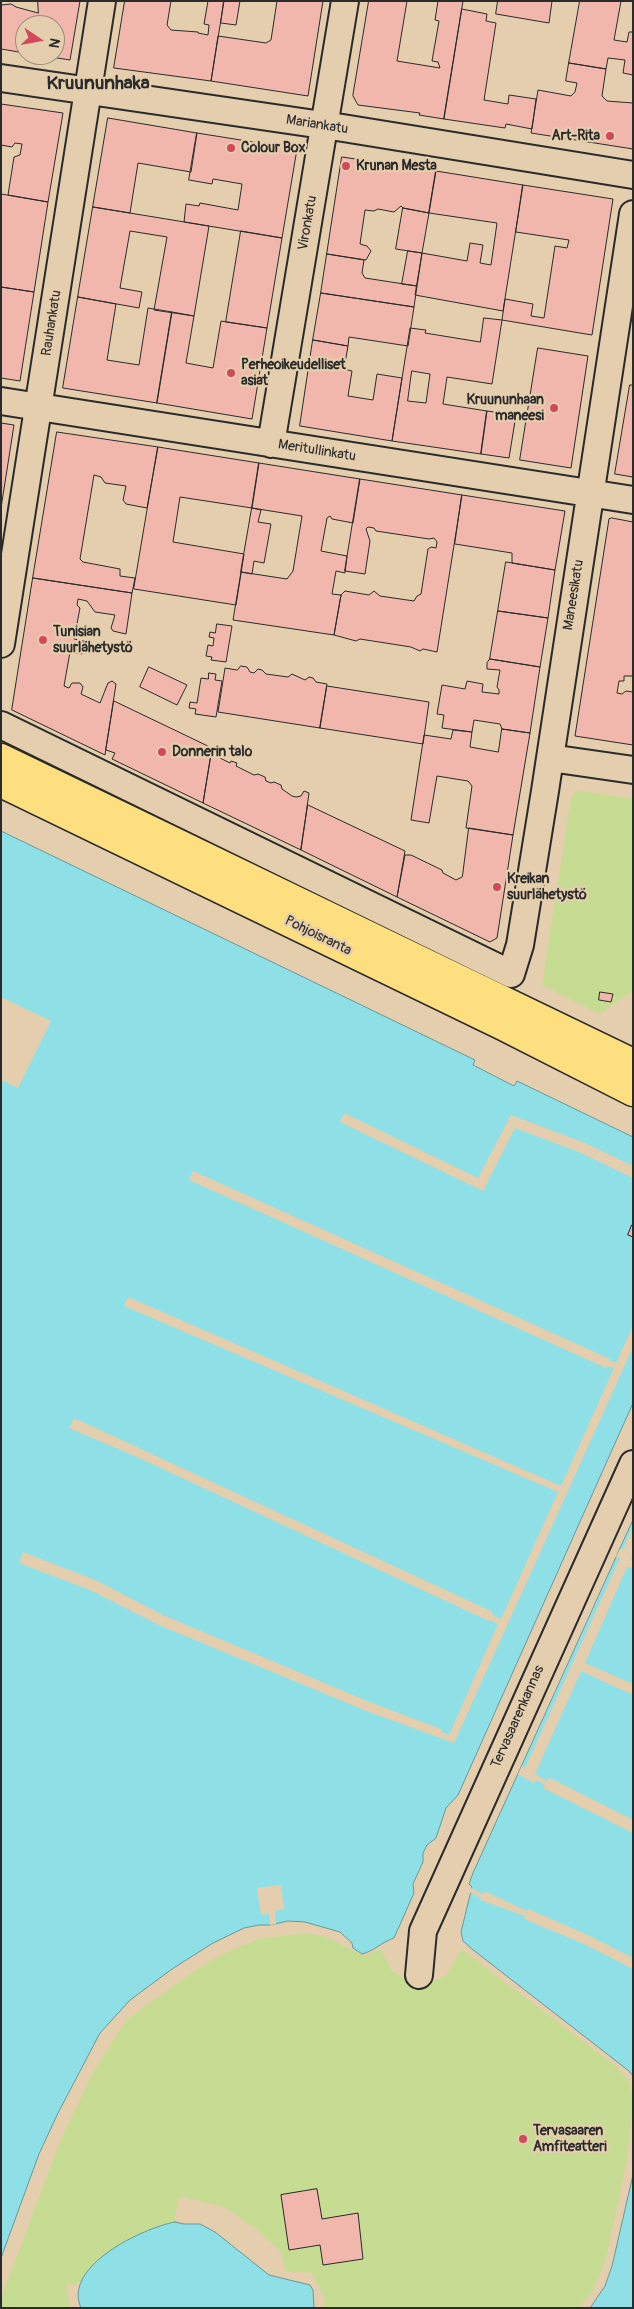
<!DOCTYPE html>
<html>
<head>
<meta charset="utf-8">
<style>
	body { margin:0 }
	#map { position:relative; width:634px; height:2309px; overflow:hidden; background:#e4cead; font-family:Pangolin,sans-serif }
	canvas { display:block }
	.frame { position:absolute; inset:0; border:2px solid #2b2b2b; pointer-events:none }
	.north { position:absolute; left:15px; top:15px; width:50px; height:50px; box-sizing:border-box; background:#e4cead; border:1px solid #9a8d79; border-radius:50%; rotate:102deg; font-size:14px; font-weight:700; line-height:20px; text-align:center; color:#2b2b2b }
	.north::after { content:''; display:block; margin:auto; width:18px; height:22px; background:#d1495b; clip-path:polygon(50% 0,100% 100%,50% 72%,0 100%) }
</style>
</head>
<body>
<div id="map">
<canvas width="634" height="2309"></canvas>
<div class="frame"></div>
<div class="north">N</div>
</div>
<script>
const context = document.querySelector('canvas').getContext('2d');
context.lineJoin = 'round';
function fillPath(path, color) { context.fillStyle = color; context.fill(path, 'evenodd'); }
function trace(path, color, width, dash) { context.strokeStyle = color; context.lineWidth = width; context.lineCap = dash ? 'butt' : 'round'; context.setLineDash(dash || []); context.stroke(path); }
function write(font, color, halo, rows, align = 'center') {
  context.font = font + ' Pangolin,sans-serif'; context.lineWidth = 4.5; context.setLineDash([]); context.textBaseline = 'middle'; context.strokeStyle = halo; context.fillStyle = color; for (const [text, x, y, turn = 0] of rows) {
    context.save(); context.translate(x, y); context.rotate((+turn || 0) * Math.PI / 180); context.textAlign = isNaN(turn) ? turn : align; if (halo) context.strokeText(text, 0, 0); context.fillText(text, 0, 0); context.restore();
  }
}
fillPath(new Path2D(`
	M582,791l51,8v191l-33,24 -58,-29 29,-186 5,-7z
	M306,1933l20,4 38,19 17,-7 11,22 19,11 16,2 19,-8 15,-27 156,118 12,15 4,15 -6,62 -22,103 -13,30 -14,16h-255l3,-7 -14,-28 -26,-2 -6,-20 -24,-22 -31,-22 -46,-11 -6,31 -87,58 -5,-4 -7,5 -8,-4 4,26h-69v-9l57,-153 34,-72 35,-55 75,-53 27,-15 30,-12z`), '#c5dc92');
const water = new Path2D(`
	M1,831l474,229 -2,5 41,21 3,-5 116,56v87l-5,11 5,2v166l-175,392 -12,13 -10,30 -9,7 -4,8v9l-10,22 1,9 -20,45c-12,4 -20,13 -32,16l-9,-6 -1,-5 -12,-11 -35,-10 -17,-1 -18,4h-11l-15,3 -31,15 -41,26 -42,31 -30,33 -42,80 -19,41 -38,104z
	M633,1520v556l-4,-5 -157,-122 -9,-8 -2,-9 11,-45 -3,-3 4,-11z
	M633,2175v133h-43l15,-22 7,-20z
	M175,2222l9,2h16l15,8 54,43 41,10 3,5 1,18h-233c-19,-42 62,-80 94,-86z`);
fillPath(water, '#8fe0e6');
trace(water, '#67989b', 1);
fillPath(new Path2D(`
	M1,997l50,24 -33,67 -17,-8z
	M344,1113l134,65 33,-63 74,28 48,23v12l-54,-26 -64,-24 -32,63 -143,-69z
	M193,1171l417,188v2l6,2 17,-38v22l-179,396 -85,-31 -208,-86 -71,-36 -71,-27 4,-11 72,28 70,36 207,87 69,26v3l8,3 49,-111 -8,-4 -1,1 -352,-164 -68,-29 5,-10 419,194 -1,3 9,4 57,-127 -434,-186 4,-9 433,189 53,-118 -7,-2 -1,2 -417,-188z
	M633,1526v29l-2,5 2,1v7l-6,-1 -42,96 48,21v11l-52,-24 -46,103 12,7 3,-3 83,42v13l-90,-45 2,-3 -9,-5 -2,3 -16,-9 4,-8 3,2 95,-210 -4,-1 4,-8h3z
	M281,1885l3,24 -9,2 1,13 -6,1 -1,-11 -8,1 -4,-27z
	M469,1887l14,7 1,-3 43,20 1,-2 62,27 43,22v11l-47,-24 -62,-26 1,-3 -45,-16 1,-2 -12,-6z`), '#e4cead');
const building = new Path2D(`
	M38,1h42l-10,59 -31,-5h16v-30h-30v28l-24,-4v-44l10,-1 5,3 22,6z
	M125,1h46l-4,24 4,5 27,2v1l10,2 1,-10 -5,-1 4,-23h16l-13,80 -97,-13z
	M224,1h16l-4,24 -15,-2z
	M323,1l-15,95 -97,-15 7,-45 48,7 5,-3 6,-39z
	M369,1h38l-10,60 43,7 -2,-6 -6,-1 7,-40 -4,-1 3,-19h25l-19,118 -25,-4 1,-2 -62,-8 -5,-9z
	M498,1h54l-3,22 -53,-9z
	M580,1h41l-7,39 13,2 2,-10h4v43l-10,-2 2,-13 -17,-2 -2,11 -37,-6z
	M462,9l25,5 -1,7 10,2 -12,77 24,4 1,-9 27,4 -4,30 -26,-5 -1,4 -61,-9z
	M569,63l37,6 -4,27 5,5 26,2v46l-102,-16 7,-43 33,6 4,-4 2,-9 -11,-2z
	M1,104l62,9 -15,89 -40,-7 6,-38 6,-2 2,-11 -7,-1 -3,4 -11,-2z
	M108,118l89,15 -6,39 -53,-9 -8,50 -37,-6z
	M197,133l100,16 -15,89 -98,-16 2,-18 13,2 1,-3 38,7 4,-26 -29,-5 -1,5 -23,-4z
	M342,157l94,14 -7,42 -26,-5 -2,-2 -7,6 -16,-3 -4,2 -9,-1 -5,34 7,2 4,5 -5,9 -39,-6z
	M436,171l87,14 -20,126 -88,-16 7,-42 45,8 3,-18 13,2 -3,18 11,2 6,-42 -68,-10z
	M523,185l90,14 -21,136 -90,-15 3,-21 28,5 -2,12 13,2 11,-72 12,2 2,-8 -53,-8z
	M1,194l47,8 -14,90 -33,-5z
	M93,207l116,19 -15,90 -40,-6 13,-73 -37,-6 -10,57 22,4 -3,16 -61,-11z
	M403,208l26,5 -7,40 -26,-4z
	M241,231l41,7 -15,90 -41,-6z
	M408,251l14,2 -5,33 -15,-2z
	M327,254l37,6 -2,13 3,5 52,8 -3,21 -93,-14z
	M1,287l33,5 -14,89 -19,-3z
	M321,293l93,14 -6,39 -59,-9 -1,9 -35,-6z
	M78,297l38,7 -9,56 32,5 9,-57 24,4 -15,91 -94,-15z
	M172,312l22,4 -8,47 27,5 8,-47 46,7 -15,91 -95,-16z
	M484,318l18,2 -10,64 -45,-7 -4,27 44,7 -6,43 -89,-13 18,-113 16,2 -1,3 55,9zM412,371l18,3 -4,29 -18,-2z
	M313,340l35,6 -4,23 8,2 -4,25 25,4 4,-26 25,4 -10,63 -92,-15z
	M538,348l50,8 -17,112 -51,-8z
	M630,385h3v92l-18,-3z
	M487,411l29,4 -7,43 -28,-4z
	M1,423l13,2 -13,83z
	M57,432l101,15 -11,61 -21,-4 -3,-4 3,-14 -21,-3 -4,-6 -7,-2 -14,84 3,3 37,7v7l15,2 -3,15 -99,-15z
	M158,447l101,16 -7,45 -72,-11 -7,45 71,12 -8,51 -102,-16z
	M259,463l101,16 -7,44 -21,-4 -2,-3 -3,2 -6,33 26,5 -2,17 -9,-2 -4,23 9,1 -7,40 -101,-15 8,-48 46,7 6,-8 9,-55 -50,-8z
	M360,479l102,16 -25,157 -14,-3 -3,2 -9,-4 -51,-8 -4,2 -22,-6 7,-40 4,-4 24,4 5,-4 6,5 34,5 3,-5 4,-2 7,-45 3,-2 5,1 1,-6 -3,-4 -5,1 -53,-8 -2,-3 -6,-1 -2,2 4,12 -5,33 -20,-3z
	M462,495l103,16 -10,59 -43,-7v-10l-57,-9z
	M252,508l9,2 -3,12 13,2 -7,39 -10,-2 -2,13 -11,-2z
	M612,518l21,4v154h-9v5h-5l-2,12 5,1 4,-3 7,1v53l-58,-9 34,-217z
	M506,562l49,8 -7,48 -50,-7z
	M33,578l99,15 -6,41 -13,-3 -2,-3 4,-13 -20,-3 -8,-11 -9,-2 -1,6 3,3 -6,31 11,2 2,2 -5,11 -12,-2 -6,34 5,2 3,-5h8l3,4 -2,7 19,9 8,-20 4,-2 4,3 -11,71 -93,-45z
	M498,611l50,7 -8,49 -50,-8z
	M217,624l15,2 -6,36 -15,-2 1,-3 -6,-1 2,-11 5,1 1,-8 -5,-1 1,-5 5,1z
	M490,659l50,8 -10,66 -28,-4 -2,-5 -26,-4 -2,12 -30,-4 2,-13 -7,-1 5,-29 23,4 2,-8 16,3 -1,8 17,2v-4l-2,-3 3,-17 -13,-1v-6z
	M241,666l6,1 3,5 4,1 4,-4 4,1 4,4 22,3 4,-3 13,6 4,-3 4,1 3,4 11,2 -7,44 -102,-16 7,-44 12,2z
	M149,667l38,18 -10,20 -37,-18z
	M209,673l7,1 -1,6 7,1 -6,36 -21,-3 1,-5 -7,-1 1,-6 7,1 4,-25 7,1z
	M327,686l102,16 -6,42 -103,-16z
	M114,701l98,47 -9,55 -91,-44 3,-6 -9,-3z
	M502,729l28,4 -17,102 -47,-7 6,-42 -4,-5 -31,-5 -8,47 -18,-3 13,-85 27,4 2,-9 19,2 -2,15 28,5z
	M215,746l6,5 -1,7 10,5 1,-2 6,2 -1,3 18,9 4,-1 7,3 1,4 5,2 3,-1 7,3 1,4 10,7 4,1 5,-1 3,-5 5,2 -8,57 -98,-47 9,-55z
	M308,805l97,46 -8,46 -96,-47z
	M469,828l44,7 -16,103 -7,4 -93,-45 8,-42h6l31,15 1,3 13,7 6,-3z
	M600,992l13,2 -2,8 -12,-2z
	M632,1225h1v12l-5,-2z
	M317,2189l5,30 36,-6 5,46 -40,6 -3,-20 -31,5 -8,-55z`);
fillPath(building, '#f1b6ac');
trace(building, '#2b2b2b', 1);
const minor = new Path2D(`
	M1,78l342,50 290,47
	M1,401l632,99
	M271,444l74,-443
	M1,644l101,-643
	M1,725l510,249 9,-29 25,-154 88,-577
	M550,758l83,12
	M419,1975l4,-44 210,-467`);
const major = new Path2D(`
	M1,758l632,305
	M1,783l502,243 130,66`);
trace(minor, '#2b2b2b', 30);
trace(major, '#2b2b2b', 31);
trace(minor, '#e4cead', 26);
trace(major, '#fedf80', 28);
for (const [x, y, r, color] of [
	[610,136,5,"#d1495b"],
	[231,148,5,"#d1495b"],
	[346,166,5,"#d1495b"],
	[231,373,5,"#d1495b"],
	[554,408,5,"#d1495b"],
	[43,640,5,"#d1495b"],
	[162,752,5,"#d1495b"],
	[497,887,5,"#d1495b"],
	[523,2139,5,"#d1495b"]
]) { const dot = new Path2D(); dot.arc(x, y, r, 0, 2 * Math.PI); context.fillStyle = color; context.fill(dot); trace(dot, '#e4cead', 2); }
write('14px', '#2b2b2b', '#e4cead', [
	["Mariankatu",317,125,9],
	["Vironkatu",308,223,-80],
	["Rauhankatu",52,323,-81],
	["Meritullinkatu",317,451,9],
	["Maneesikatu",574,595,-81],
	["Pohjoisranta",318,936,26],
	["Tervasaarenkannas",518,1717,-66]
]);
write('bold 14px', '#2b2b2b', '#e4cead', [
	["Art-Rita",600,136,"right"],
	["Colour Box",241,148],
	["Krunan Mesta",356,166],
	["Perheoikeudelliset",241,365],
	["asiat",241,381],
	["Kruununhaan",544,400,"right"],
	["maneesi",544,416,"right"],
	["Tunisian",53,632],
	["suurlähetystö",53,648],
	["Donnerin talo",172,752],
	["Kreikan",507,879],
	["suurlähetystö",507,895],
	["Tervasaaren",533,2131],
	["Amfiteatteri",533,2147]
], 'left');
write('bold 19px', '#2b2b2b', '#e4cead', [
	["Kruununhaka",98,84]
]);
</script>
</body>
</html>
